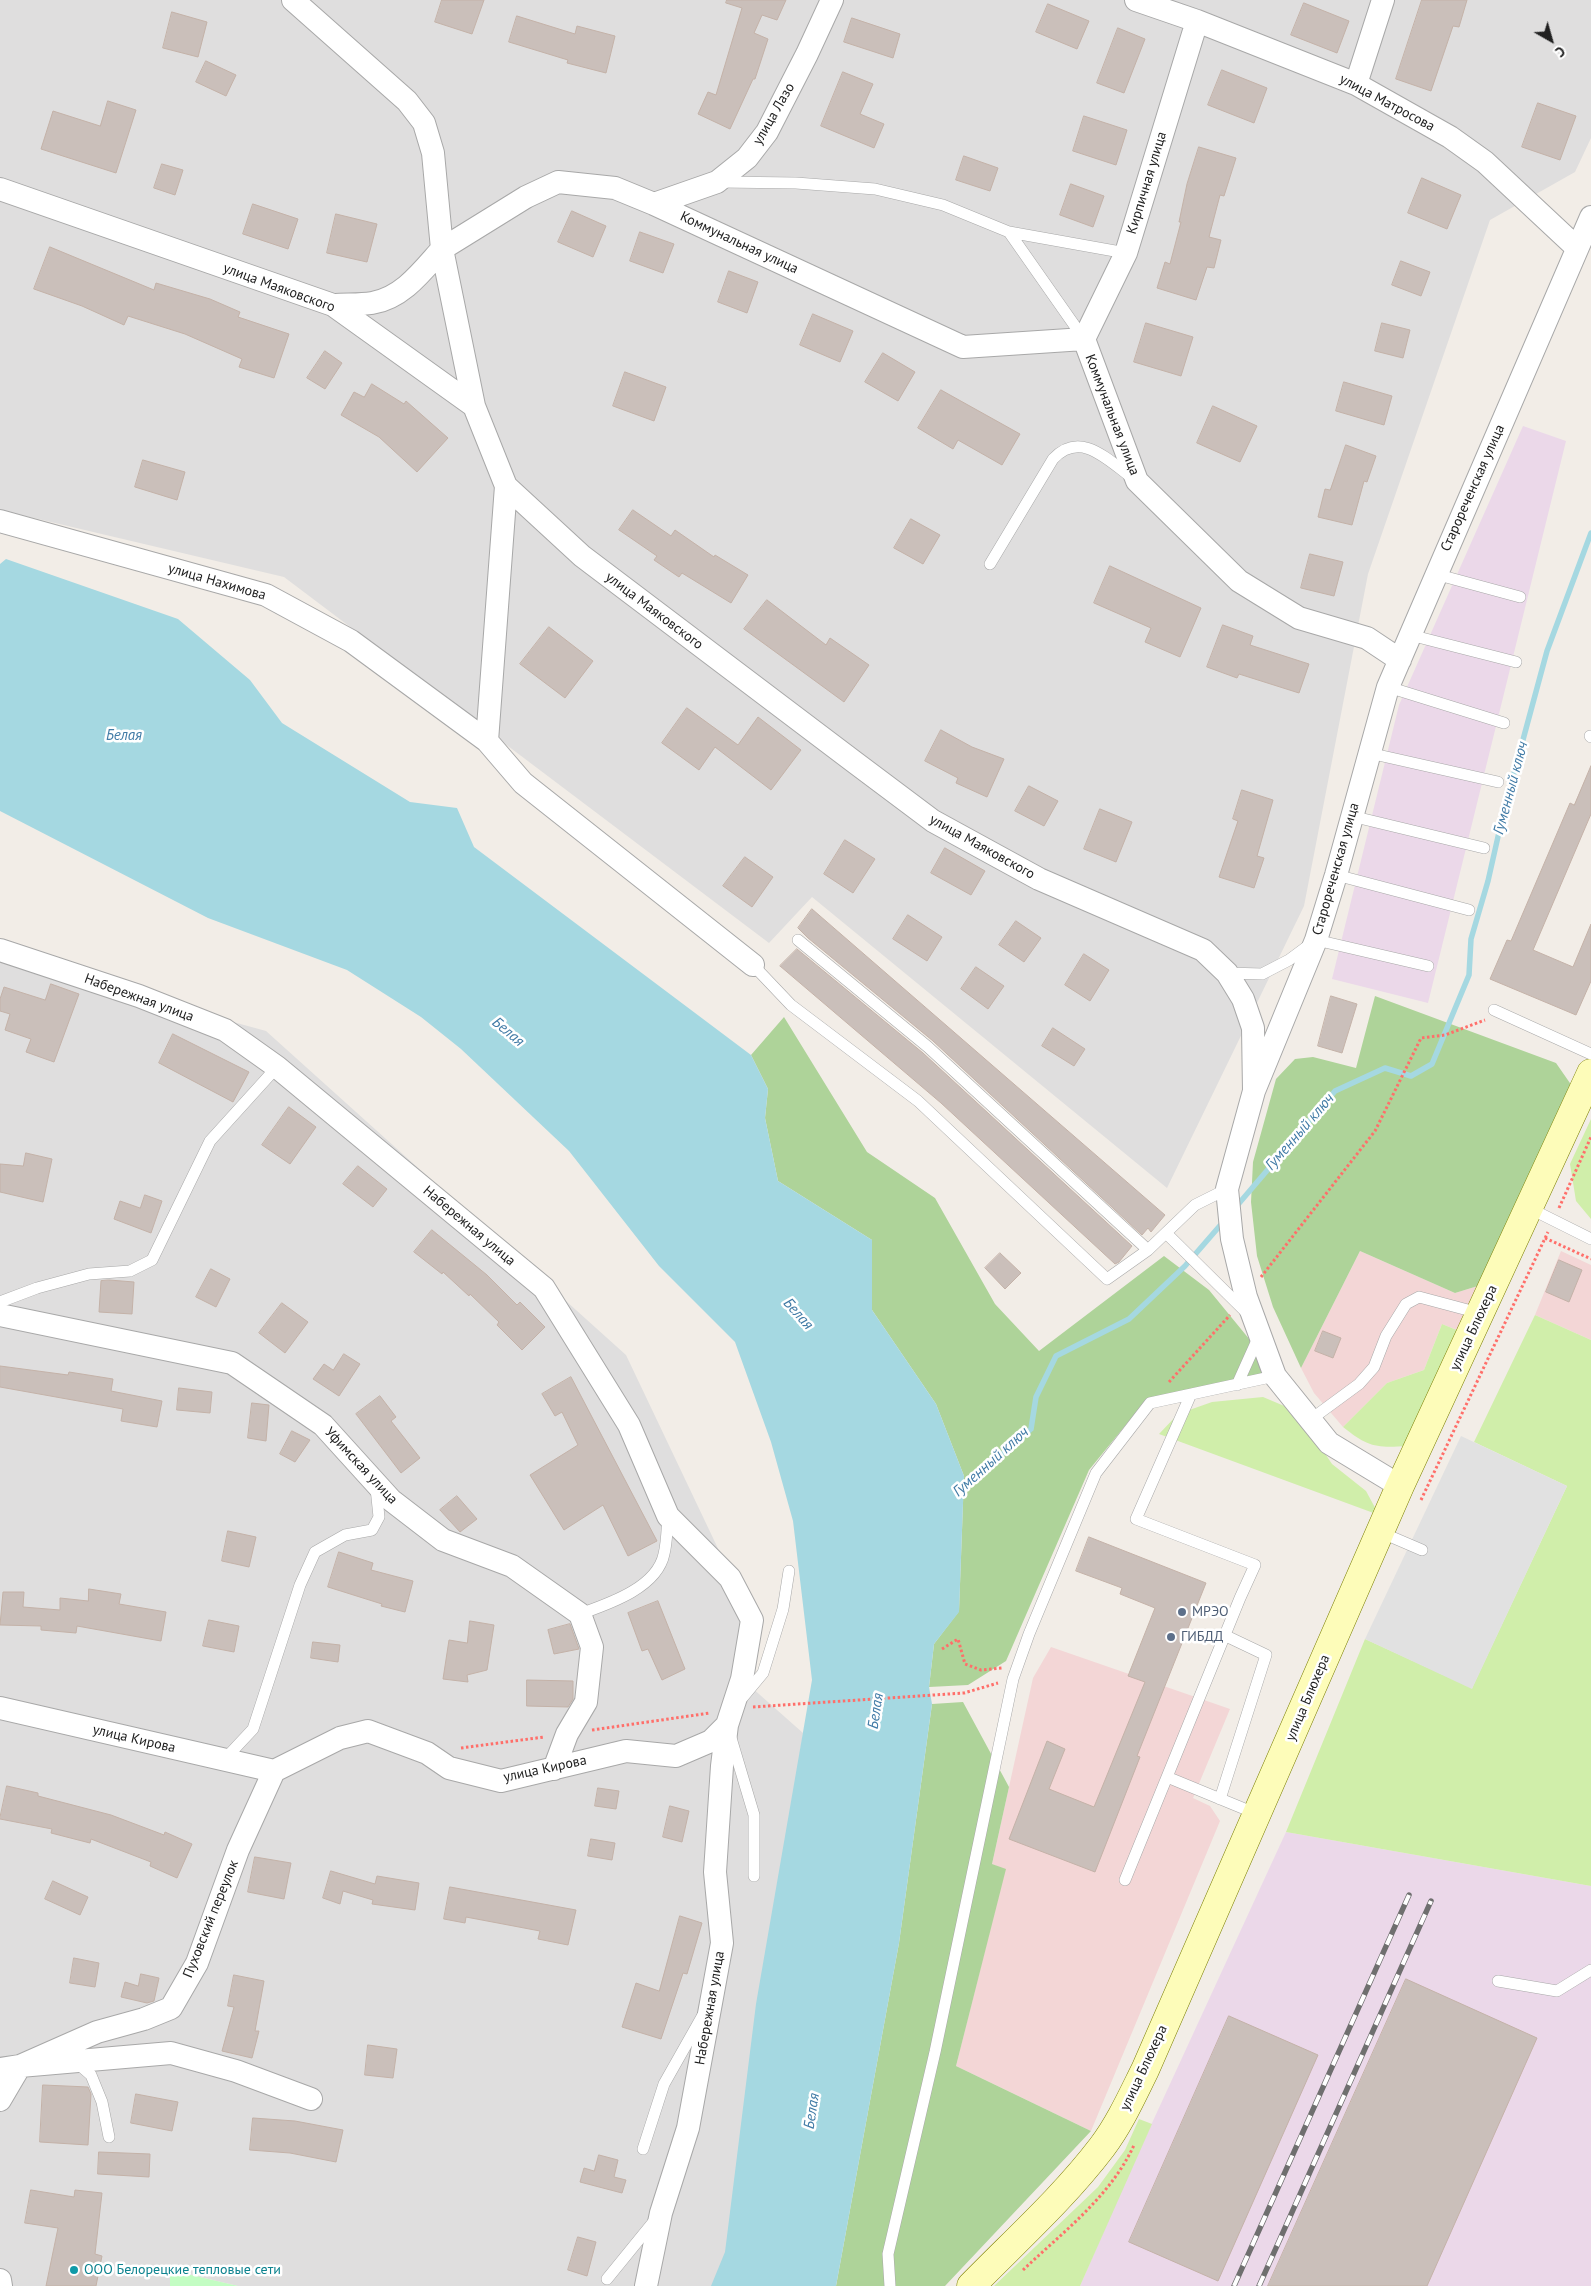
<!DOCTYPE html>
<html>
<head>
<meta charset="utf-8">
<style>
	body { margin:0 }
	#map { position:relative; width:1591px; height:2286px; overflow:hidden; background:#f2ede7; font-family:"PT Sans",sans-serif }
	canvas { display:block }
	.north { position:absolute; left:1526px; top:15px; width:50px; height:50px; -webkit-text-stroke:4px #fff; paint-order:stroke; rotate:142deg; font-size:14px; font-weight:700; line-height:20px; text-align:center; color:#212121 }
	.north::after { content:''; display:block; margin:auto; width:18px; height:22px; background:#212121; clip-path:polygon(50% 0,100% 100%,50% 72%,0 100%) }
</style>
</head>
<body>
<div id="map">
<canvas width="1591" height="2286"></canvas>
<div class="north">С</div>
</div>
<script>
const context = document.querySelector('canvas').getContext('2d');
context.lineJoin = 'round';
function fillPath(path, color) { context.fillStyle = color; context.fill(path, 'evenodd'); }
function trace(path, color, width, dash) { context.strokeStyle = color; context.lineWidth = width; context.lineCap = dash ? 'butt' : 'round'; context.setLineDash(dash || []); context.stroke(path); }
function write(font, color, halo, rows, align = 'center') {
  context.font = font + ' "PT Sans",sans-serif'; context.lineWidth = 5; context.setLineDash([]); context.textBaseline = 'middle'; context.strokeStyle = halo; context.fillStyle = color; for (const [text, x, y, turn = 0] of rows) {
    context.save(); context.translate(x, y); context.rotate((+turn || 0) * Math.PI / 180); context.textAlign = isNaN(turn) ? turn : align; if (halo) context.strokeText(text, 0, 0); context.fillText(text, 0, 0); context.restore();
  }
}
fillPath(new Path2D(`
	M0,0h1591v138l-16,34 -85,48 -122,354 -64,332 -137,282 -355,-291 -43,46 -485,-366 -284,-67z
	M0,958l266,73 360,324 126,265 -10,59 61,54 -77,524 -12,29h-476l-67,-16 -1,16h-170z`), '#dfdede');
fillPath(new Path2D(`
	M1360,1251l95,42 26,-8 -22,46 -17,-7 -18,46 -37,13 -44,44 -29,-34 -13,-25z
	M1561,1251l30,14v75l-56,-25z
	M1051,1647l179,62 -37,89 17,8 10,15 -129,310 -135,-65 49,-196 -13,-6 41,-186z`), '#f3d6d6');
fillPath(new Path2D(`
	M1523,426l43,15 -138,562 -96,-24 67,-274z
	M1286,1832l305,54v400h-511l49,-113z`), '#ebd8e9');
fillPath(new Path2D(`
	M1591,1119v100l-15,-18 -6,-37z
	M1535,1315l56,25v546l-305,-54 79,-193 107,49 95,-202 -93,-44z
	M1442,1324l17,7 -52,115c-31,2 -39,1 -64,-19l44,-44 37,-13z
	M1263,1397l26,11 17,17 26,39 34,27 13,24 -220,-81 19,-20 34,-12z
	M1139,2119l13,5 -72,162h-86l104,-99 27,-37z`), '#d0eeaa');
fillPath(new Path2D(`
	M1375,996l181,67 16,23 -91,199 -26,8 -95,-42 -59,117 -28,-61 -16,-51 -6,-54 2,-40 23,-83 19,-20 18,-2 43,11z
	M784,1017l83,135 68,46 60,106 44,47 125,-95 45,34 50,61 3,22 -14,6 -101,20 -58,71 -83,191 -38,24 -39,2 5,-43 25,-33 5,-135 -28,-72 -64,-94v-70l-94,-59 -13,-63 3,-29 -17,-34z
	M963,1702l46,85 -17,77 14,5 -50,197 135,65 -146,155h-109l63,-343 33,-239z`), '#aed399');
fillPath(new Path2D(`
	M170,2270l68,16h-68z`), '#c3fdc3');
fillPath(new Path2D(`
	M1461,1436l106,50 -95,203 -107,-50z`), '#e1e1e1');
fillPath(new Path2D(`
	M6,559l172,60 72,61 32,43 128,79 47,6 17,39 277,208 17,34 -3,29 13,63 94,59v70l64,94 28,72 -5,136 -25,32 -5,43 3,17 -33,239 -63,343h-125l14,-34 31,-248 56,-324 -19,-159 -22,-79 -36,-100 -76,-76 -90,-115 -108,-102 -40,-32 -74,-47 -139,-52 -208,-107v-247z`), '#a5d8e1');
trace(new Path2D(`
	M1235,1208l100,-117 50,-23 26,8 21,-12 37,-89 2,-36 17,-58 16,-71 43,-159 44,-118
	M958,1492l73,-63 5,-32 20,-41 73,-37 56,-53 39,-45`), '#a5d8e1', 5.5);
const building = new Path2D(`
	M442,0h42l-12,34 -37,-12z
	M727,0h59l-9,20 -15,-5 -8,18 14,6 -13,40h-2l-23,50 -32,-15 10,-22 8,3 26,-87 -16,-5z
	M1422,0h45l-8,27 -6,-1 -22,65 -35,-12z
	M1304,3l45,18 -12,32 -46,-18z
	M1048,4l41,17 -12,28 -41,-17z
	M172,12l35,10 -9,35 -35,-9z
	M517,16l58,18 2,-8 38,10 -9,37 -39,-10 1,-3 -59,-18z
	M852,18l48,16 -7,24 -49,-16z
	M1118,28l27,11 -21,54 -27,-10z
	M206,61l30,14 -10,21 -30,-14z
	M1222,70l45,18 -13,35 -46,-18z
	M843,72l30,12 -13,30 24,10 -10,24 -53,-22z
	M108,101l28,9 -20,63 -75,-24 12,-38 47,15z
	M1538,103l38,13 -16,44 -38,-13z
	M1084,116l43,14 -11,35 -43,-14z
	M1199,147l37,11 -12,38 -4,-1 -11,42 12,3 -7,28 -7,-1 -11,33 -39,-12 8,-26 5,2 11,-42h-2l8,-38z
	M964,156l34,12 -8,23 -34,-11z
	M162,164l21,6 -8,25 -21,-7z
	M1422,178l39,17 -14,34 -39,-16z
	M1071,184l33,12 -11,31 -33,-12z
	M253,204l45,15 -10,30 -45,-15z
	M572,211l34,15 -13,31 -35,-15z
	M336,214l41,10 -10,38 -40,-9z
	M640,232l34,12 -11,29 -33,-12z
	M50,247l104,43 2,-7 54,16 30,13 -2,5 51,17 -15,44 -35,-11 3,-8 -57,-25 -57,-18 -4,9 -42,-19 -48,-17z
	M1401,261l29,11 -9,24 -29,-11z
	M729,271l29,11 -11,31 -29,-11z
	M813,314l40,17 -13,31 -40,-17z
	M1146,323l47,14 -12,39 -47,-14z
	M1382,323l28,7 -7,28 -28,-7z
	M325,351l17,12 -17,26 -18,-11z
	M883,353l32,19 -17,29 -33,-19z
	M625,372l41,15 -12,34 -41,-15z
	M1344,382l48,14 -8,29 -48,-14z
	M372,384l32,20 2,-3 42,37 -31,34 -38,-35 -38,-22 13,-23 10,5z
	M941,390l79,44 -18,31 -44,-25 -5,9 -35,-21z
	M1213,406l44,20 -17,36 -43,-19z
	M1346,445l30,11 -9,26 -3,-1 -12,44 -34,-8 7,-28 5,1z
	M143,460l42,12 -8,28 -42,-13z
	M633,510l38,26 4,-6 39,27 1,-2 33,20 -17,28 -49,-30 -3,4 -25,-17 3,-4 -38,-26z
	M911,519l29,16 -17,29 -29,-16z
	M1310,554l33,8 -9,34 -33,-8z
	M1110,566l91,42 -21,49 -35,-15 6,-14 -57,-25z
	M767,600l59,45 4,-7 39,27 -25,37 -100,-73z
	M1223,625l30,11 -3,9 59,19 -10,29 -60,-19 -2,4 -30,-11z
	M549,627l44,34 -28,37 -45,-34z
	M687,708l51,37 20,-28 43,33 -30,40 -56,-43 -16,23 -37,-27z
	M941,730l31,17 32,12 -17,38 -31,-14 2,-5 -33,-17z
	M1591,766v48l-58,136 40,17 18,-43v57l-15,34 -86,-36 17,-39 4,1 59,-138 4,2z
	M1029,786l29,15 -14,25 -29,-15z
	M1242,790l31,10 -16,56 7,2 -10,30 -35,-11 19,-56 -5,-2z
	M1100,809l32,13 -16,40 -32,-13z
	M845,840l30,19 -22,34 -29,-19z
	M945,848l40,23 -14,24 -40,-22z
	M745,857l28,20 -21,30 -29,-21z
	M812,909l353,306 -14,17 -3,-4 -6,7 -209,-194 -125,-103 -10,-10z
	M908,915l34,22 -15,24 -34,-22z
	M1016,921l25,17 -17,24 -25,-17z
	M797,949l126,104 209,193 -13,16 -4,2 -174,-161 -161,-137z
	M1084,954l25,16 -19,31 -25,-16z
	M976,967l28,19 -16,23 -27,-20z
	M51,984l28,10 -25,68 -28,-10 5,-13 -26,-9 5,-16 -10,-3v-12l4,-12 41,13z
	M1331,996l26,8 -15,49 -24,-7z
	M1053,1028l32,21 -11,17 -32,-20z
	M173,1034l76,38 -16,30 -74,-39z
	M289,1107l27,20 -26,37 -28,-19z
	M26,1153l26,6 -9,43 -43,-10v-28l23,2z
	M358,1166l29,23 -14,18 -30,-23z
	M145,1195l17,6 -11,32 -37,-14 6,-18 20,7z
	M432,1230l55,45 30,30 3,-3 25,25 -23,23 -25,-25 2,-3 -29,-28 -1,2 -26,-24 -1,2 -28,-22z
	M1000,1253l21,20 -16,16 -20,-21z
	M1559,1260l23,10 -13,32 -23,-10z
	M211,1269l19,10 -14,28 -20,-10z
	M109,1280l25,2 -2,32 -33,-2 2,-31z
	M282,1303l26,19 -23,31 -26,-20z
	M1323,1331l18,7 -8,20 -18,-7z
	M344,1354l16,10 -21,32 -26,-17 11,-15 9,6z
	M0,1366l68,9 1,-3 44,7 -2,12 51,10 -5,26 -36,-6 2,-12 -123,-22z
	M571,1377l86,164 -29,15 -25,-51 -39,25 -34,-55 48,-30 -16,-33 -7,4 -13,-22z
	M179,1388l33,4 -2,21 -33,-3z
	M380,1396l16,21 -5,4 29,37 -19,15 -45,-59z
	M252,1403l17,2 -3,36 -18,-3z
	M292,1431l18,9 -15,22 -15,-8z
	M457,1496l20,23 -17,13 -20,-22z
	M228,1531l28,6 -7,30 -27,-6z
	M1089,1537l117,46 -69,173 3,1 -45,115 -86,-33 38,-98 18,8 -16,40 45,18 51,-125 -17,-6 27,-68 -35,-14 2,-6 -46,-17z
	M339,1552l34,11 -2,7 42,11 -8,31 -24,-6 1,-2 -54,-17z
	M89,1589l32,5 -2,10 47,8 -5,29 -84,-15 -1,7 -35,-3v-4l-41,-1 3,-33h21l-1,15 37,3v-12l28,3z
	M658,1601l27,68 -23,11 -14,-31 -6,2 -14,-38z
	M209,1620l30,6 -5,26 -31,-6z
	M470,1621l24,4 -7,45 -20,5 1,7 -25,-3 6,-39 18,3z
	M570,1624l9,25 -25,5 -6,-24z
	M313,1642l27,3 -2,17 -27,-4z
	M527,1680l46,1v18l-5,8 -41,-1z
	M7,1786l31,7v3l73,19 53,20 1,-3 27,12 -15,34 -27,-12 1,-4 -60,-23 -1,4 -39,-10 1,-4 -52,-10z
	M598,1788l21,3 -3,18 -21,-3z
	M670,1806l19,5 -7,31 -19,-5z
	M591,1839l24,4 -3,17 -24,-4z
	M255,1857l36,6 -7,36 -36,-7z
	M331,1871l44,13 2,-8 42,7 -4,27 -43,-6 1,-4 -30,-9 -3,13 -17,-6z
	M53,1881l35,16 -8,18 -35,-16z
	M450,1887l126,23 -8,35 -30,-6 2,-8 -74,-14 -1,6 -21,-4z
	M680,1916l22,7 -15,51 -4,-1 -22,66 -39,-12 14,-44 23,8z
	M74,1958l25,5 -4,24 -25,-4z
	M141,1974l18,4 -5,23 -7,2 -26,-6 4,-15 13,4z
	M234,1975l30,6 -9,50h4l-7,27 -30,-7 12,-44 -6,-1z
	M1406,1979l131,59 -110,248h-159z
	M1229,2016l89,39 -100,226 -89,-39z
	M368,2045l29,4 -4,29 -28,-3z
	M43,2085l45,2 3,7 -3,51 -48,-3z
	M136,2094l42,8 -6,29 -41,-8z
	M253,2118l42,3 48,9 -7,32 -46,-9 -40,-3z
	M99,2152l51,2 -1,23 -51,-3z
	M599,2155l19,5 -4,17 12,3 -4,13 -42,-11 4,-14 10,3z
	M31,2190l43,7 1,-7 27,3 -7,61 7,2 -6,30h-50l12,-58 -33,-5z
	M578,2237l18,5 -9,34 -19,-6z`);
fillPath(building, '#cabfba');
trace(building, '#c4b2a8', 1);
const lane = new Path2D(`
	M721,182l75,1 79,6 68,16 66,27 75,107
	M1009,232l117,21
	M990,564l63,-105c27,-29 54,0 78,18
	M1435,574l85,23
	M1410,635l106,27
	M1388,687l116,36
	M1590,736l1,1
	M1369,753l129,29
	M1351,816l133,32
	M1336,875l133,35
	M798,940l130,107 220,203 47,-45 32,-16
	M753,965l38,40 127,96 189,178 41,-29
	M1227,973l35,1 27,-14 27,-20 112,26
	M1494,1010l97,44
	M1529,1208l62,31
	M1166,1233l81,80
	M0,1302l37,-14 52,-14 41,-3 22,-11 58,-119 67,-74
	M1237,1385l22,-49
	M1310,1420l49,-36 15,-17 12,-31 20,-32 13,-7 60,16
	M1380,1532l42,18
	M580,1614c28,-10 77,-26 84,-60 3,-12 3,-26 4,-38
	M743,1697l20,-24 20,-64 6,-38
	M731,1738l23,77v61
	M224,1760l29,-31 47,-144 15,-33 30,-17 27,-5 7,-13 -3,-29
	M1167,1777l90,37
	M1220,1799l46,-144 -42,-20
	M1125,1880l115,-282 15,-33 -119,-46 55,-125
	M1498,1981l59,10 34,-21
	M76,2062l15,13 11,27 7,35
	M643,2149l21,-65 39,-69
	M607,2279l48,-59
	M890,2286l-2,-32 47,-202 78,-373 16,-45 67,-161 54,-70 125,-27`);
const street = new Path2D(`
	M293,0l114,101 17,22 9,30 9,96c-19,21 -39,49 -70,54 -12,2 -26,1 -39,2
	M1136,0l61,21 159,63 94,53 35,25 92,86
	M1356,84l27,-84
	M0,189l333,116 141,101 32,80 76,70 271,205 80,60 106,58 164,71 24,23 16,26 10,29 1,63
	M654,204l63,-22 30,-24 20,-26 40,-78 25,-54
	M1084,339l42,-86 71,-232
	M474,406l-32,-157 84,-52 32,-15 57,6 39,16 309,143 121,-8 53,142 102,100 60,37 68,20 33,22
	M0,521l266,74 85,46 136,100 36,42 230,182
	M487,741l19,-255
	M0,950l139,46 86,34 52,37 267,221 85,137 39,91 62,62 22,42 -10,59 -15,46 -16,16 -35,15 -50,-5 -125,30 -52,-13 -22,-15 -59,-22 -28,7 -66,33 -274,-63
	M0,1315l232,48 91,62 68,75 52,40 69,26 68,48 12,33 -6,55 -19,32 -13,35
	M1400,1486l-71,-43 -54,-67 -29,-79 -14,-58 -5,-50 27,-98 62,-151 20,-65 52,-188 203,-470
	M0,2069l20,-3 77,-34 47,-13 27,-11 26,-45 41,-113 36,-79
	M0,2100l20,-34 151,-13 65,18 75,28
	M0,2280l1,6
	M646,2286l15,-73 27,-85 34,-185 -7,-71 7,-106 5,-41`);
const secondary = new Path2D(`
	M971,2286c44,-45 93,-89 131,-139 18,-24 30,-51 43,-77l255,-584 191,-413`);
trace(lane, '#a8a8a8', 12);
trace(street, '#a8a8a8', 24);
trace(secondary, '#7b7f00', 29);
trace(new Path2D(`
	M1559,1208l32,-71
	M1545,1238l46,21
	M1261,1277l114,-146 46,-93 24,-3 40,-15
	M1169,1382l61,-67
	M1421,1500l127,-268
	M942,1649l16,-10 7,25 16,6 21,-2
	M753,1707l211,-14 34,-10
	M592,1730l118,-17
	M461,1748l83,-11
	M1023,2270c40,-38 88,-74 111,-125`), '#ff6f6a', 3, [2.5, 2.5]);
trace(lane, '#fff', 11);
trace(street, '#fff', 22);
trace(secondary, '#fdfcb9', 28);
const rail = new Path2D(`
	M1234,2286l175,-391
	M1259,2286l172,-385`);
trace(rail, '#6f6f6f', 5.5);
trace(rail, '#fff', 4, [11]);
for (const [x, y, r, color] of [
	[1182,1612,5,"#5c6f8a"],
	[1171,1637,5,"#5c6f8a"],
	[74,2270,5,"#0f9aa8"]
]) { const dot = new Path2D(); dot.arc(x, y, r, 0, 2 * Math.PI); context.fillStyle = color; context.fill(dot); trace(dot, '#fff', 2); }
write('14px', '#212121', '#fff', [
	["улица Матросова",1387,103,28],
	["улица Лазо",774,114,-60],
	["Кирпичная улица",1147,183,-73],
	["Коммунальная улица",739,243,25],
	["улица Маяковского",279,288,20],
	["Коммунальная улица",1112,415,69],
	["Старореченская улица",1473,488,-66],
	["улица Нахимова",217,582,16],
	["улица Маяковского",654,611,37],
	["улица Маяковского",982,847,29],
	["Старореченская улица",1336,869,-74],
	["Набережная улица",139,998,20],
	["Набережная улица",469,1226,40],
	["улица Блюхера",1474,1328,-65],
	["Уфимская улица",361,1466,47],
	["улица Блюхера",1308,1698,-67],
	["улица Кирова",134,1739,13],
	["улица Кирова",545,1769,-12],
	["Пуховский переулок",211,1919,-68],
	["Набережная улица",710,2008,-80],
	["улица Блюхера",1144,2068,-65]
]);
write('14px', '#4e5e75', '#fff', [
	["МРЭО",1192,1612],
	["ГИБДД",1181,1637]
], 'left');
write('14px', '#0d838f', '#fff', [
	["ООО Белорецкие тепловые сети",84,2270]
], 'left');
write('italic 15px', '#417ba6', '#fff', [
	["Белая",124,736],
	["Гуменный ключ",1511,788,-75],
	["Белая",508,1032,40],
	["Гуменный ключ",1300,1132,-49],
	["Белая",798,1314,48],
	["Гуменный ключ",991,1462,-42],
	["Белая",876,1711,-81],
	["Белая",812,2111,-81]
]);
</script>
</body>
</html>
